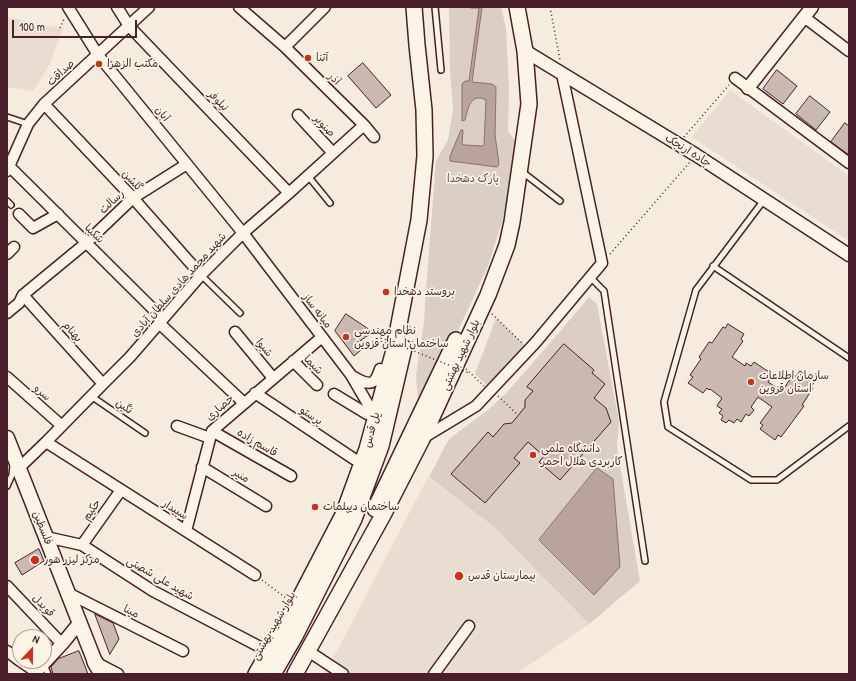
<!DOCTYPE html>
<html>
<head>
<meta charset="utf-8">
<style>
	body { margin:0 }
	#map { position:relative; width:856px; height:681px; overflow:hidden; background:#f5ecde; font-family:"Patrick Hand",sans-serif }
	canvas { display:block }
	.frame { position:absolute; inset:0; border:8px solid #4a1f2b; pointer-events:none }
	.north { position:absolute; left:12px; top:629px; width:40px; height:40px; box-sizing:border-box; background:#fcf5e5; border:1px solid #b59f9b; border-radius:50%; rotate:22deg; font-size:11px; font-weight:700; line-height:16px; text-align:center; color:#4a1f2b }
	.north::after { content:''; display:block; margin:auto; width:14px; height:18px; background:#c8321e; clip-path:polygon(50% 0,100% 100%,50% 72%,0 100%) }
	.scale { position:absolute; left:12px; top:20px; width:125px; height:18px; box-sizing:border-box; border:2px solid #4a1f2b; border-top:0; padding-left:5px; font-size:12px; line-height:14px; white-space:nowrap; color:#4a1f2b; -webkit-text-stroke:3px #fcf5e5; paint-order:stroke }
</style>
</head>
<body>
<div id="map">
<canvas width="856" height="681"></canvas>
<div class="frame"></div>
<div class="north">N</div>
<div class="scale">100 m</div>
</div>
<script>
const context = document.querySelector('canvas').getContext('2d');
context.lineJoin = 'round';
function fillPath(path, color) { context.fillStyle = color; context.fill(path, 'evenodd'); }
function trace(path, color, width, dash) { context.strokeStyle = color; context.lineWidth = width; context.lineCap = dash ? 'butt' : 'round'; context.setLineDash(dash || []); context.stroke(path); }
function write(font, color, halo, rows, align = 'center') {
  context.font = font + ' "Patrick Hand","Playpen Sans Arabic",sans-serif'; context.lineWidth = 3.5; context.setLineDash([]); context.textBaseline = 'middle'; context.strokeStyle = halo; context.fillStyle = color; for (const [text, x, y, turn = 0] of rows) {
    context.save(); context.translate(x, y); context.rotate((+turn || 0) * Math.PI / 180); context.textAlign = isNaN(turn) ? turn : align; if (halo) context.strokeText(text, 0, 0); context.fillText(text, 0, 0); context.restore();
  }
}
fillPath(new Path2D(`
	M7,17l56,12 -14,37 -16,25 -26,-4z
	M730,90l119,86v65l-157,-104z
	M428,477l66,50 95,97 -73,50h-193l14,-23z`), '#e8ddd0');
fillPath(new Path2D(`
	M449,7h52l5,21 3,58 -1,45 8,11 -5,42 -9,38 -14,44 -26,56 -28,59 -14,20 -2,-1 -2,-25 8,-53 2,-33 10,-128 12,-21 5,-31 -3,-37z
	M589,297l8,7 22,117 -2,27 23,133 -51,43 -95,-97 -65,-50 20,-38 40,-30 19,-18 43,-49z
	M496,318l33,31 -38,40 -16,-15z`), '#dbcec4');
const water = new Path2D(`
	M471,7h11l-10,75 20,2 4,3 -1,48 4,29 -2,3 -47,-6v-5l11,-26h2l-1,14 2,1 18,1 2,-1 2,-45c-16,-8 -18,9 -21,20l-3,1v-37l3,-3h4l10,-73h-8z
	M597,468l16,11 7,88 -26,28 -55,-55z`);
fillPath(water, '#b8a39e');
trace(water, '#8c6e70', 1);
const building = new Path2D(`
	M363,63l28,32 -15,13 -28,-32z
	M777,70l20,16 -14,18 -20,-15z
	M810,96l20,16 -14,18 -20,-16z
	M845,123l4,3v29l-18,-13z
	M346,314l27,18 -16,11 4,7 -7,6 -19,-25z
	M728,324l16,10 -3,5 2,2 -11,16 13,9 1,-3 5,3 3,-4 15,10 -3,4 4,3 -2,3 14,9 11,-16 3,1 4,-5 15,10 -4,6 2,1 -11,17 2,1 -23,31 -3,-2 -3,5 -15,-11 3,-4 -3,-2 12,-16 -14,-10 -7,10 3,3 -5,6 -3,-2 -5,8 -4,-3 -3,4 -5,-3 -3,3 -5,-3 2,-4 -4,-3 3,-4 -5,-3 5,-8 -12,-9 -1,1 -2,-2 -4,5 -15,-10 5,-6 -3,-2 11,-16 -2,-2 10,-15 3,1 11,-16 2,1z
	M564,344l30,26 -2,3 13,11 -11,14 12,10 5,14 -51,58 -21,-18 5,-6 -16,-14 -14,16 6,5 -35,40 -34,-29 37,-42 5,5 11,-13 8,-1 13,-16v-7l8,-9 -6,-4z
	M39,549l5,12 -22,14 -7,-12z
	M95,614l18,9 6,16 -9,15z
	M79,651l9,23h-35l-2,-7 7,-8z`);
fillPath(building, '#cab9b1');
trace(building, '#4a1f2b', 1);
const service = new Path2D(`
	M435,7l6,63
	M7,117l21,7
	M521,171l39,30
	M308,176l22,27
	M764,200l-68,90 -32,112 4,25 83,53h26l72,-54
	M7,201l4,4
	M713,266l136,92
	M201,275l39,38
	M590,277l14,14 41,270
	M91,396l54,37
	M7,486l5,-11 1,-10
	M44,664l4,10`);
const minor = new Path2D(`
	M68,7l30,48 145,178 108,142 18,31
	M117,7l12,19 160,167
	M239,7l46,40 79,78 10,12
	M804,17l45,34
	M285,47l40,-40
	M735,78l114,85
	M44,104l89,94 68,77
	M298,115l35,38
	M9,166l154,153
	M7,171l21,-47 16,-20 105,-97
	M19,214l14,14 25,-14
	M7,254l7,-7
	M23,295l80,89
	M7,313l12,-10 4,-8 63,-52 47,-45 54,-34
	M159,323l85,80
	M235,332l38,46
	M293,361l24,24
	M352,376c5,3 16,10 22,5 3,-3 5,-9 6,-12
	M7,377l55,49
	M255,393l99,66
	M334,394l33,20
	M177,426l33,12
	M212,431l79,45
	M423,438l53,-32 60,-64 66,-79 -40,-189
	M46,442l209,133
	M202,467l64,39
	M19,468l27,-26 57,-58 27,-27 71,-82 42,-42 46,-40 75,-68
	M186,531l26,-100 110,-94
	M46,537l36,8 71,46 109,57
	M82,545l39,-55
	M7,586l55,58
	M68,593l115,58
	M7,651l13,10
	M308,651l35,23
	M20,661l16,11
	M95,662l23,12
	M434,674l35,-48`);
const tertiary = new Path2D(`
	M525,51l171,104 153,100
	M748,88l64,-81
	M34,674l28,-30 18,-22`);
const secondary = new Path2D(`
	M7,438l88,224`);
const primary = new Path2D(`
	M375,509l81,-169
	M95,662l7,12
	M256,674l46,-80 41,-79 24,-66 27,-99 25,-130 6,-64 -1,-46 -7,-65 -3,-38
	M273,674l22,-38 59,-117 27,-73 23,-98
	M295,674l88,-159 39,-76 66,-144 19,-50 5,-23 17,-118 -4,-53 -8,-44`);
trace(service, '#4a1f2b', 8);
trace(minor, '#4a1f2b', 13);
trace(tertiary, '#4a1f2b', 15);
trace(secondary, '#4a1f2b', 17);
trace(primary, '#4a1f2b', 18);
trace(new Path2D(`
	M550,7l10,53
	M60,28l4,-9
	M684,137l45,-52
	M610,254l80,-92
	M492,314l30,29
	M382,346l-1,-8 4,-4
	M466,369l18,17
	M498,396l20,19
	M262,580l24,18`), '#4a1f2b', 1.5, [1, 3]);
trace(service, '#fcf5e5', 5);
trace(minor, '#fcf5e5', 10);
trace(tertiary, '#fcf5e5', 12);
trace(secondary, '#fcf5e5', 14);
trace(primary, '#fcf5e5', 15);
trace(new Path2D(`
	M381,338l88,35`), '#4a1f2b', 1.5, [1, 3]);
for (const [x, y, r, color] of [
	[308,58,4,"#c8321e"],
	[99,64,4,"#c8321e"],
	[386,292,4,"#c8321e"],
	[346,337,4,"#c8321e"],
	[751,382,4,"#c8321e"],
	[533,455,4,"#c8321e"],
	[315,507,4,"#c8321e"],
	[35,560,5,"#c8321e"],
	[459,576,5,"#c8321e"]
]) { const dot = new Path2D(); dot.arc(x, y, r, 0, 2 * Math.PI); context.fillStyle = color; context.fill(dot); trace(dot, '#fcf5e5', 1.5); }
write('11px', '#4a1f2b', '#fcf5e5', [
	["آتنا",316,58],
	["مکتب الزهرا",107,64],
	["بروستد دهخدا",394,292],
	["نظام مهندسی",354,331],
	["ساختمان استان قزوین",354,344],
	["سازمان اطلاعات",759,376],
	["استان قزوین",759,389],
	["دانشگاه علمی",541,449],
	["کاربردی هلال احمر",541,462],
	["ساختمان دیپلمات",323,507],
	["مرکز لیزر هور",44,560],
	["بیمارستان قدس",468,576]
], 'left');
write('11px', '#4a1f2b', '#fcf5e5', [
	["صداقت",61,73,-43],
	["آذر",334,79,44],
	["نیلوفر",218,101,46],
	["آبان",162,114,51],
	["صنوبر",324,126,47],
	["جاده ارنجک",688,151,32],
	["گلشن",132,181,47],
	["رسالت",112,202,-43],
	["شکیبا",94,234,45],
	["شهید محمد هادی سلطان آبادی",179,285,-48],
	["میانه ساز",317,311,53],
	["بهنام",72,332,48],
	["شیوا",264,348,51],
	["بلوار شهید بهشتی",461,355,-65],
	["شیما",313,365,46],
	["سرو",42,393,42],
	["نگین",124,407,34],
	["حصاری",220,408,-41],
	["پرستو",311,416,33],
	["پل قدس",372,430,-75],
	["قاسم زاده",257,443,30],
	["منیر",241,476,31],
	["حکیم",92,510,-55],
	["سپیدار",175,510,32],
	["فلسطین",42,528,68],
	["شهید علی شصتی",160,579,30],
	["قویدل",43,606,46],
	["مینا",131,612,27],
	["بلوار شهید بهشتی",274,626,-60]
]);
write('11px', '#6e4b51', '#fcf5e5', [
	["پارک دهخدا",473,179]
]);
</script>
</body>
</html>
